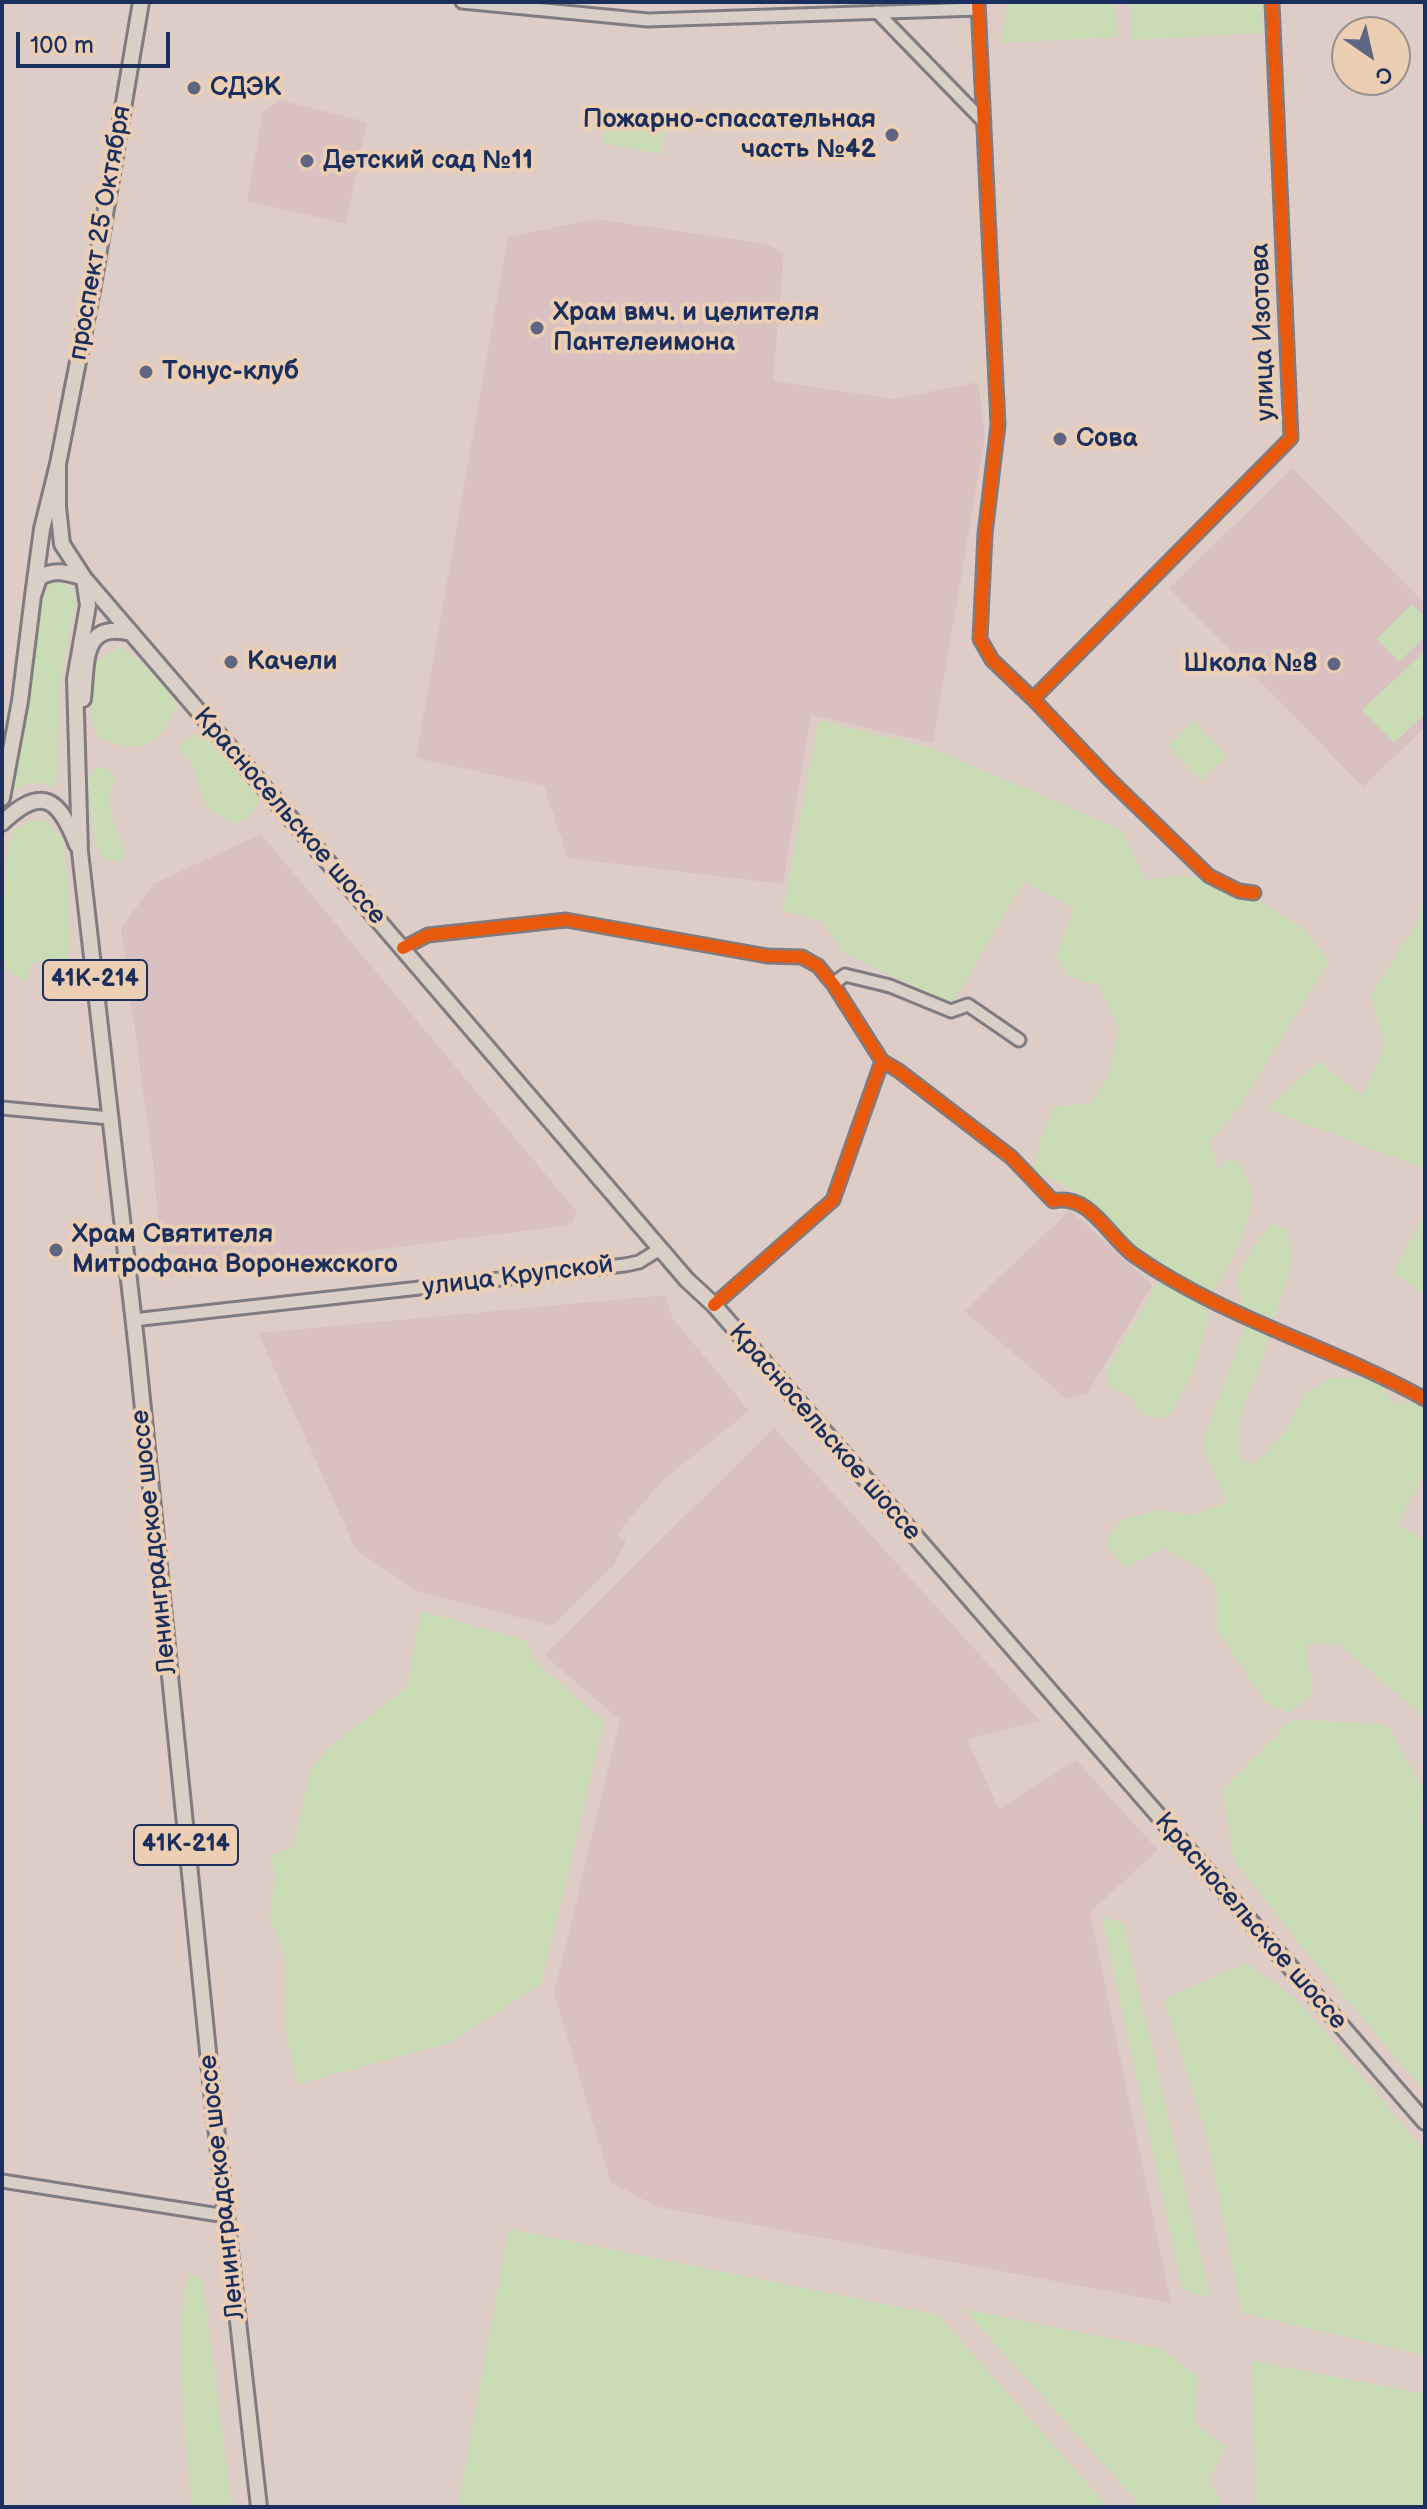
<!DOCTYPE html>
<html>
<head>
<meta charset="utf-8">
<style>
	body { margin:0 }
	#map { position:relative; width:1427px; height:2509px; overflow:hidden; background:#decdc6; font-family:"Balsamiq Sans",sans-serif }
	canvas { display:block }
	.frame { position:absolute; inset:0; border:4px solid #1b2f5e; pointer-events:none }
	.north { position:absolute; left:1331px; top:16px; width:80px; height:80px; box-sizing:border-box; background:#eccfb3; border:2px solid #988f91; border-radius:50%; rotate:146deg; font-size:22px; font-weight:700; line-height:32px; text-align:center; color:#1b2f5e }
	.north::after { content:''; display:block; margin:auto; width:28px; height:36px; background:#5f6682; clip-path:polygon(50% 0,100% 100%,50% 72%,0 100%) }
	.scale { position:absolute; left:16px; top:32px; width:154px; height:36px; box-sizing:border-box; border:4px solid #1b2f5e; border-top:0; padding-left:10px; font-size:24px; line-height:28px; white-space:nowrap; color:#1b2f5e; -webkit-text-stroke:6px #eccfb3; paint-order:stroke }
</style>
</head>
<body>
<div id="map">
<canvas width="1427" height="2509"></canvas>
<div class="frame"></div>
<div class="north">С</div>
<div class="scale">100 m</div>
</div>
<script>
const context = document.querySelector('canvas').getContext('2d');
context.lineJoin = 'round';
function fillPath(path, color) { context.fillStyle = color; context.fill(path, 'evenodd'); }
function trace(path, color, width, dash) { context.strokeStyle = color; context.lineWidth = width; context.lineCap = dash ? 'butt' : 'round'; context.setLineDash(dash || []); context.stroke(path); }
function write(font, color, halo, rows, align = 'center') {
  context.font = font + ' "Balsamiq Sans",sans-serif'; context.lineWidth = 8; context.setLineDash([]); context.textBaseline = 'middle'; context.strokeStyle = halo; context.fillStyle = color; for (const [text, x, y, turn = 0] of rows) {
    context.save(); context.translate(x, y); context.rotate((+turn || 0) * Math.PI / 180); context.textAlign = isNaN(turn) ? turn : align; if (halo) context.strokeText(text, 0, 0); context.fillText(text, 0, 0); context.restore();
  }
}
fillPath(new Path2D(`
	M280,100l87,22 -21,102 -99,-23 16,-89z
	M596,219l171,25 17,9 -11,128 121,18 84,-17 7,54 -52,307 -122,-28 -28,169 -215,-26 -24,-72 -128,-28 92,-521z
	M1293,468l132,136v123l-62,60 -194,-199z
	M261,834l316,378 -6,13 -407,52 -11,-115 -32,-233 32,-45z
	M1070,1210l82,75 -64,108 -21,6 -103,-88z
	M666,1295l6,22 77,94 -86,69 -41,48 -4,8 8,5 -12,24 -62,61 -135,-35 -61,-41 -98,-217z
	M774,1428l266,293 -73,18 32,70 77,-49 82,90 -68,62 81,391 -513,-96 -47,-24 -57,-190 66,-273 -76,-65z`), '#d9c1c1');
fillPath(new Path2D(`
	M1008,2h108l1,35 -116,6z
	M1132,2h129l2,31 -132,7z
	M609,110l58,11 -6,33 -58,-11z
	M57,582l13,4 6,14 -15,75 -5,112 -20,-5 -23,7 30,-192 7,-12z
	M1412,604l13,13v20l-26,25 -22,-23z
	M118,647c23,10 45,36 59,57 -7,19 -20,43 -44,43 -10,0 -22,-5 -32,-8l-6,-9 -4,-12 5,-56z
	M1425,651v63l-31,29 -32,-33z
	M819,720l112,28 191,82 24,50 35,-4 50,6 74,48 24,31 -88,143 -31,38 10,32 4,-12 9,-4c8,10 19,24 18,38 -1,39 -28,77 -46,109l4,11 -15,54 -22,43 -8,5 -19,-2 -16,-21 -17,-6 -7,-16 47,-80 12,-28 -45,-32 -47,-44 -39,-19 9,-35 12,-28 37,-4 18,-29 10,-44 -20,-45 -31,-9 -12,-22 19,-45 -51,-28 -72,123 -110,-52 -20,-31 -39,-10z
	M1194,721l33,35 -26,24 -33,-34z
	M203,733l56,64c-4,15 -10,21 -25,27 -39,-20 -26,-22 -41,-56 -3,-9 -11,-13 -14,-22l11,-9z
	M96,767l9,1 10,8c0,9 -4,12 -5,20 -3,19 10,41 16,59l-7,7c-1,0 -12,-2 -13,-3 -14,-8 -16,-62 -18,-79z
	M45,820l18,19 7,62v37l-4,35 -13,-13 -20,3 -8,19c-7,-4 -15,-8 -19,-15 -6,-26 0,-108 6,-137l17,-8z
	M1425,896v273l-158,-60 51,-48 45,35 22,-51 -14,-50 47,-74z
	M1425,1214v81l-32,-22z
	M1272,1224l13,4c13,27 2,52 -7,78 -6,18 -10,37 -16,54 -13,37 -31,62 -20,102l13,1 27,-27 24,-44 27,-14h38l7,4 17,22 22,-2 8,-5v74l-28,54 28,16v177l-86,-74h-31c-7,34 25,47 -22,69l-21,-12 -48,-71v-41l-16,-21 -38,-20 -36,19 -9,-6 -13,-18 16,-23 39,-10 30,5 37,-12 -25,-59 43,-117 -8,-50 16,-30z
	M421,1611l106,30 6,19 71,62 -63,262 -92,59 -151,41 -12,-51 -1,-76 -15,-39 5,-41 -4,-21 23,-10 16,-75 19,-24 78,-60z
	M1292,1719l95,6 37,65 -5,32 6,6v264l-123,-145 -68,-87 -11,-70z
	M1102,1917l21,6 87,374 -27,-7z
	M1246,1963l51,37 128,151v204l-183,-42 -35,-177 -43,-137z
	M509,2229l429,86 170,192h-650z
	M190,2273l12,6 30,228h-40c-4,-51 -21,-193 -2,-234z
	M964,2309l198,40 35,27 -1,49 30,22 -18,33 15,27h-81z
	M1252,2361l173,33v113h-169z`), '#cadcb5');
const minor = new Path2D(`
	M462,2l186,18 330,-11
	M978,2l20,423 -13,109 -5,105 12,21 41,39 77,81 99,96 30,15 15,2
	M877,12l107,110
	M1033,699l258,-261 -19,-436
	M403,948l25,-13 138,-15 201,36 35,1 16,9 15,18 49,77 -49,139 -119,105
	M833,984l12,-9 45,11 61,25 17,-6 51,35
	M882,1061l17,10 112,86 42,44c38,-8 55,36 82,55 87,61 196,91 290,143
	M2,1108l108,10
	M133,1320l492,-55 14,-3 21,-13
	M2,2181l224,35`);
const major = new Path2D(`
	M58,464v43l4,37 22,34 603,702 27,25 711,817
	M84,579l4,26 -13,74 5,173 57,498 75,741 47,416
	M33,596l9,-67 16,-65 35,-179 48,-283
	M83,699c4,-35 -2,-79 48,-66
	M2,798l18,-97 13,-105 6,-18c15,-10 29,-5 45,0
	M2,823c41,-39 57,-24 75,22`);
trace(minor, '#7f7b81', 17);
trace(major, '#7f7b81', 20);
trace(minor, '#dacfc6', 11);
trace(major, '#dacfc6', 14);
trace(new Path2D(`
	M978,2l20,423 -13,109 -5,105 12,21 41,39 77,81 99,96 30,15 15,2
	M1033,699l258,-261 -19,-436
	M403,948l25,-13 138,-15 201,36 35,1 16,9 15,18 49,77 -49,139 -119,105
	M882,1061l17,10 112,86 42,44c38,-8 55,36 82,55 87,61 196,91 290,143`), '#e8590c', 12);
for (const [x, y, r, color] of [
	[194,88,8,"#5f6682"],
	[892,135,8,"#5f6682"],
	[307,161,8,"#5f6682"],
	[537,328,8,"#5f6682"],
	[146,372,8,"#5f6682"],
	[1060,439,8,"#5f6682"],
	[231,662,8,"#5f6682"],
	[1334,664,8,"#5f6682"],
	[56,1250,8,"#5f6682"]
]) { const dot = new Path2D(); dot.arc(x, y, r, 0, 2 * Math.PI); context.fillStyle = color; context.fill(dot); trace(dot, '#eccfb3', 3); }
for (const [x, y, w] of [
	[95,980,104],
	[186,1845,104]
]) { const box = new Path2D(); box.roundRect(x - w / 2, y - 20, w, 40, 6); context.fillStyle = '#eccfb3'; context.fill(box); trace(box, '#1b2f5e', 2); }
write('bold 24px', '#1b2f5e', null, [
	["41К-214",95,980],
	["41К-214",186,1845]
]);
write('bold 26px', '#1b2f5e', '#eccfb3', [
	["СДЭК",210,88],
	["Пожарно-спасательная",876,120,"right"],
	["часть №42",876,150,"right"],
	["Детский сад №11",323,161],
	["Храм вмч. и целителя",553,313],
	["Пантелеимона",553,343],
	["Тонус-клуб",162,372],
	["Сова",1076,439],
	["Качели",247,662],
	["Школа №8",1318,664,"right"],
	["Храм Святителя",72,1235],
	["Митрофана Воронежского",72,1265]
], 'left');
write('26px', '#1b2f5e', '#eccfb3', [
	["проспект 25 Октября",101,233,-80],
	["улица Изотова",1264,332,-92],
	["Красносельское шоссе",289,817,49],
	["улица Крупской",518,1277,-7],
	["Красносельское шоссе",824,1433,49],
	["Ленинградское шоссе",155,1542,-96],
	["Красносельское шоссе",1250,1922,49],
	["Ленинградское шоссе",223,2187,-96]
]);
</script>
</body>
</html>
